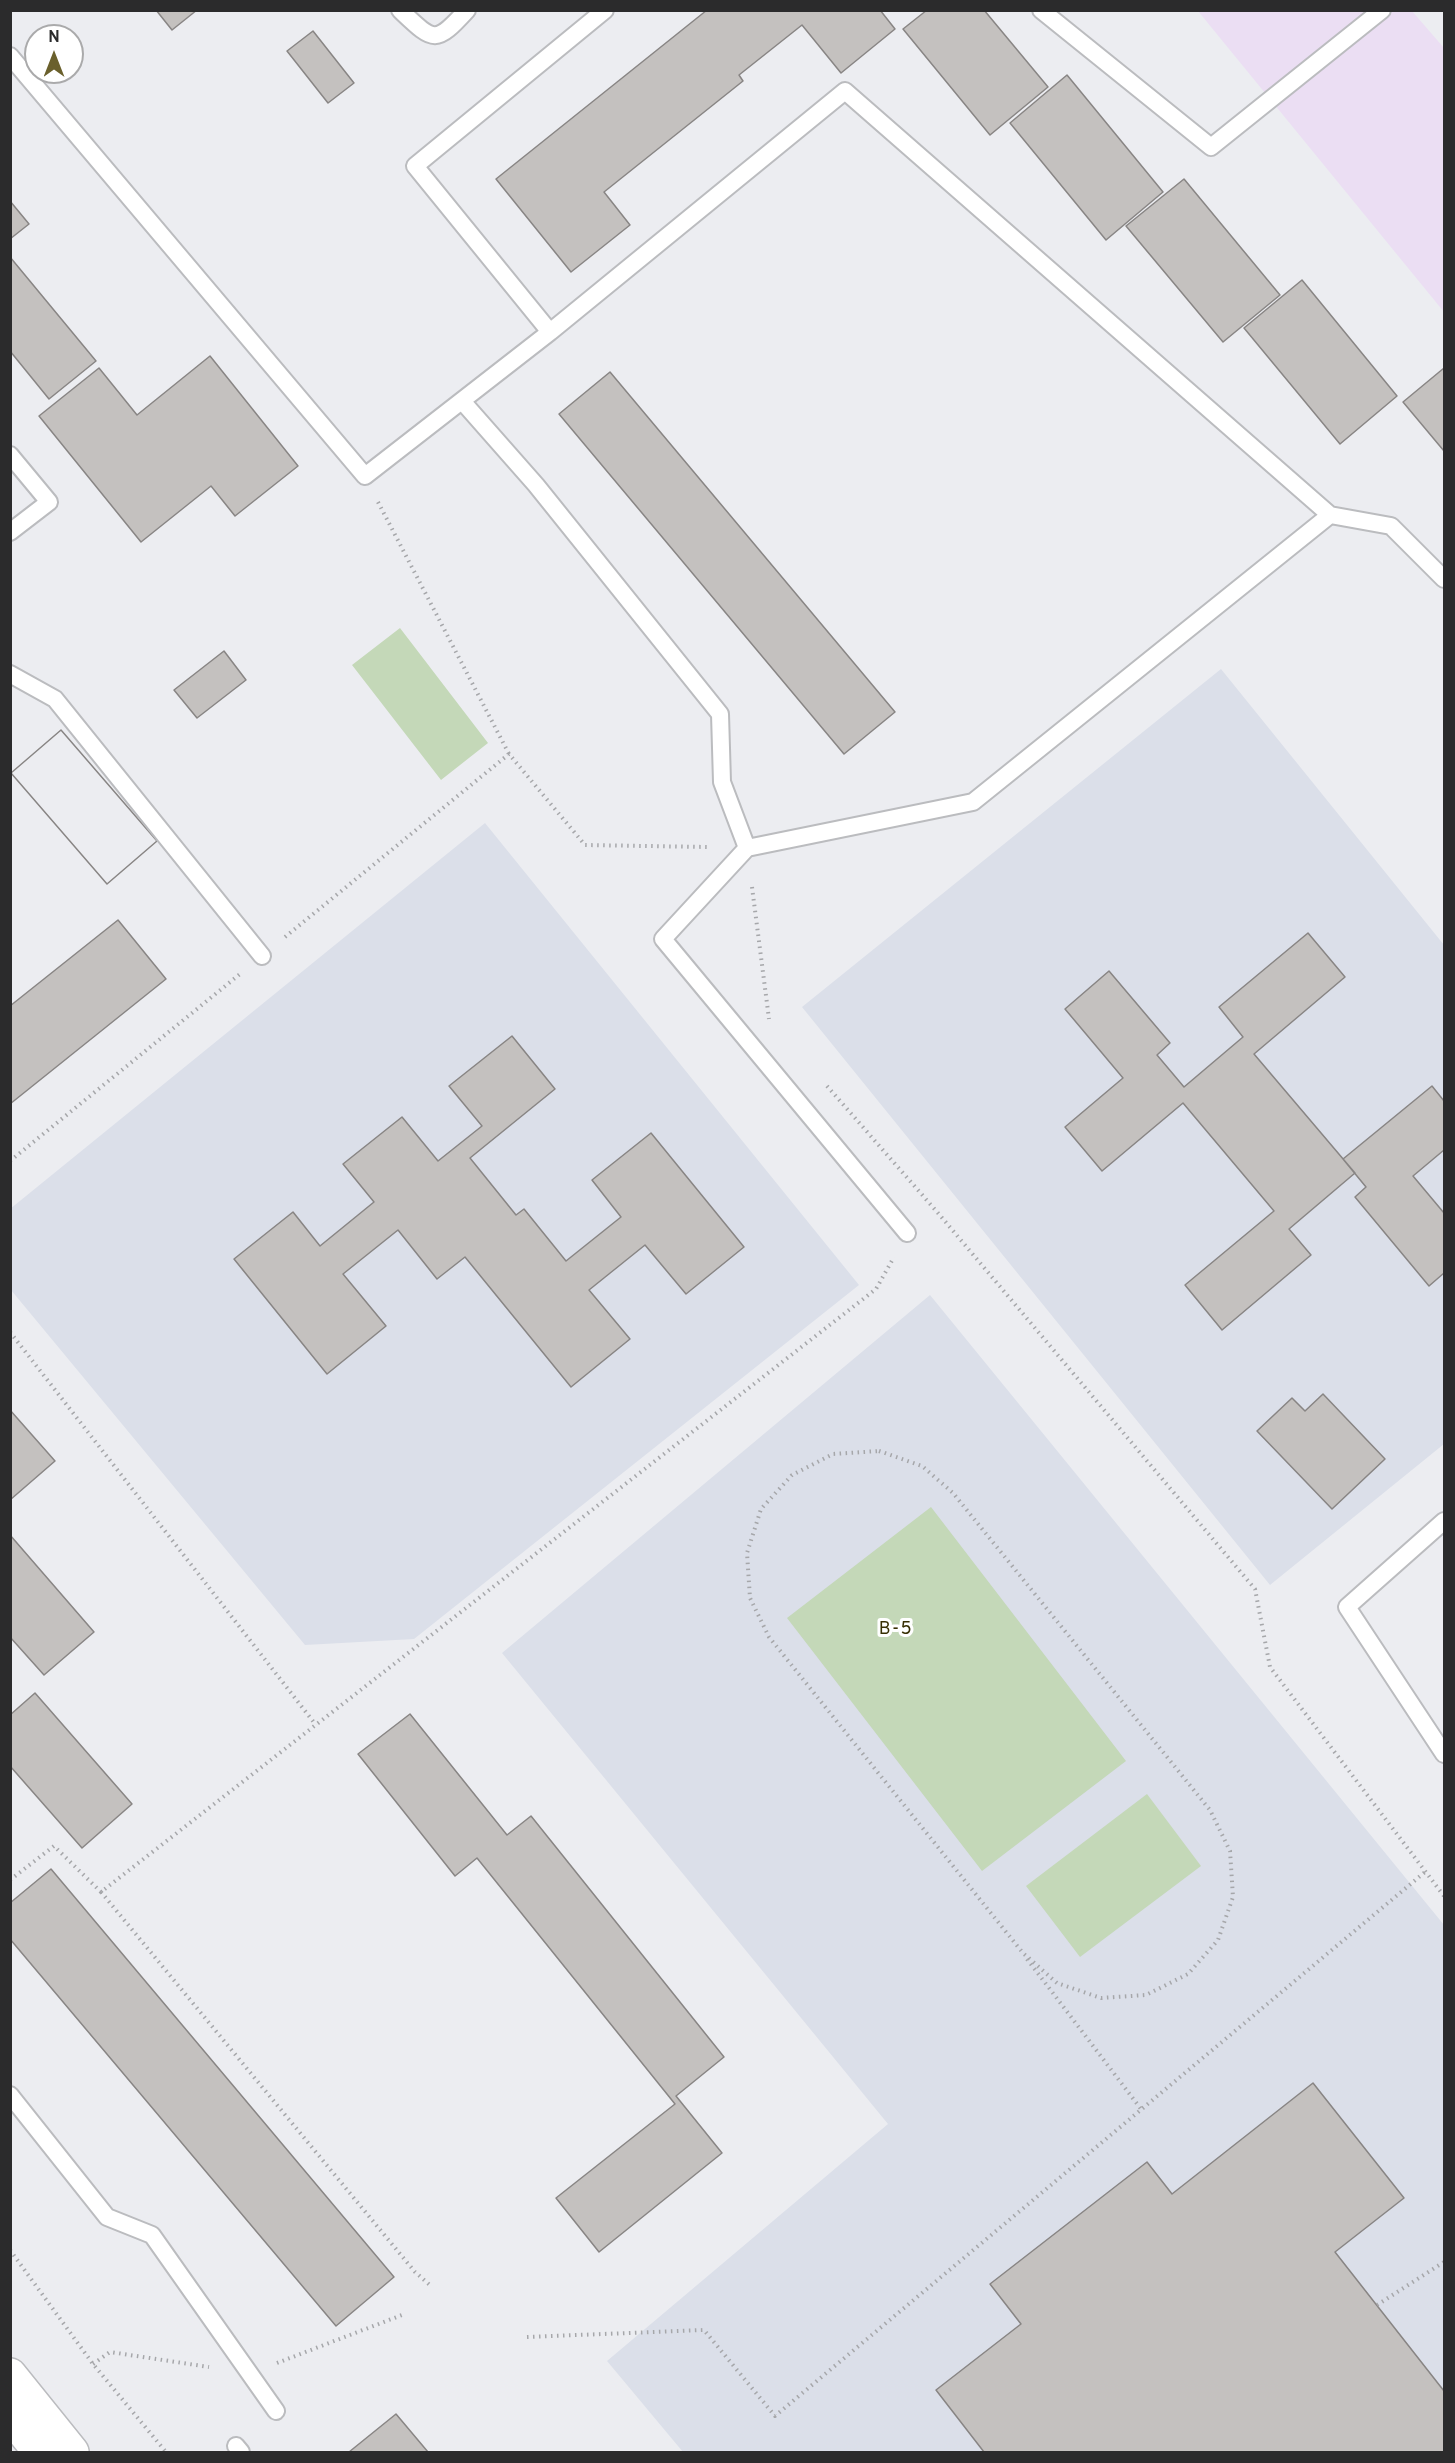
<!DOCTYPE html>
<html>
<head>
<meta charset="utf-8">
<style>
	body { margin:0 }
	#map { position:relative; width:1455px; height:2463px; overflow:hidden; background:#ecedf1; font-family:Overpass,sans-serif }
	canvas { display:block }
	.frame { position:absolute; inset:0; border:12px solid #2b2b2c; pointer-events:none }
	.north { position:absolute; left:24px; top:24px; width:60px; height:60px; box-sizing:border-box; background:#fff; border:2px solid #aaaaab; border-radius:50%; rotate:0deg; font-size:16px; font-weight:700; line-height:24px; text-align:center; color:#2b2b2c }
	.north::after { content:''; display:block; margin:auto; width:21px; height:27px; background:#6a602c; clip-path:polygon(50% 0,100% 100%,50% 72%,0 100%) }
</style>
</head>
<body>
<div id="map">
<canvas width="1455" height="2463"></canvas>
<div class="frame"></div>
<div class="north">N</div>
</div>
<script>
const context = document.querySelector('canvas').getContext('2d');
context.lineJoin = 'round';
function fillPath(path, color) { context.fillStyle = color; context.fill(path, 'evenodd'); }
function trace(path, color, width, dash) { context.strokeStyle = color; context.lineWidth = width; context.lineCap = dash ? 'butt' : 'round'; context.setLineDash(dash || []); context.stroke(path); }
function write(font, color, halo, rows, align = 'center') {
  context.font = font + ' Overpass,sans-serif'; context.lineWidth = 6; context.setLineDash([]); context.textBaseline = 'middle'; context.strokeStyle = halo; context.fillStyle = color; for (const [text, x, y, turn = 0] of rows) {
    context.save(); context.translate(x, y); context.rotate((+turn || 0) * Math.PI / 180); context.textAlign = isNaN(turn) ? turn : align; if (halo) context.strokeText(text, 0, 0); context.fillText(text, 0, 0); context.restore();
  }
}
fillPath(new Path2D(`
	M1198,11h214l32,37v264z`), '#ebdef3');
fillPath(new Path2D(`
	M1221,669l223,276v499l-174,141 -468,-578z
	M485,823l374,462 -445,354 -109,6 -294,-355 -1,-81z
	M930,1295l514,630v527h-761l-76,-91 281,-237 -386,-471z`), '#dbdfe9');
fillPath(new Path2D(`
	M400,628l88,115 -47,37 -89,-115z
	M931,1507l195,254 -144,110 -195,-253z
	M1147,1794l54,72 -121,91 -54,-71z`), '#c4d8b8');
const building = new Path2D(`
	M156,10h41l-25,20z
	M707,10h173l15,19 -54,44 -39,-48 -63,50 4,6 -139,111 26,33 -59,47 -75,-93z
	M927,10h57l64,77 -58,48 -87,-106z
	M313,31l41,52 -26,20 -41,-52z
	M1067,75l96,117 -57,48 -96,-117z
	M1184,179l96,116 -57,47 -97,-116z
	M10,201l19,23 -19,15z
	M10,257l86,104 -47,38 -39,-48z
	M1302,280l95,116 -57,48 -96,-116z
	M210,356l88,110 -63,50 -24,-30 -70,56 -102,-126 60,-48 38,47z
	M1444,368v83l-41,-49z
	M610,372l285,340 -51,42 -285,-340z
	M224,651l22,29 -49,38 -23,-28z
	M61,730l96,111 -50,43 -96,-111z
	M61,730l96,111 -50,43 -96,-111z
	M118,920l48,59 -156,125v-98z
	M1308,933l37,44 -91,77 101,119 -66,56 22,26 -89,75 -37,-45 89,-74 -91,-108 -81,68 -37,-44 58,-49 -58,-69 44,-38 61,72 -13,12 27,32 59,-50 -24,-30z
	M512,1036l43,53 -85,69 46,57 8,-6 42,52 55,-44 -29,-37 59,-47 93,114 -58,47 -41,-49 -56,45 41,49 -59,48 -106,-130 -28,22 -39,-49 -55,44 43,52 -59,48 -93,-115 59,-47 27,34 54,-44 -31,-38 59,-47 36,44 44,-35 -33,-40z
	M1432,1086l12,15v49l-31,26 31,37v60l-15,13 -74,-89 11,-10 -23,-28z
	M1323,1394l62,65 -53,50 -75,-78 35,-33 13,13z
	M10,1410l45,51 -45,39z
	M10,1535l84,97 -50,43 -34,-38z
	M35,1693l97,111 -50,44 -72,-82v-51z
	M410,1714l97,121 24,-19 193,241 -48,39 46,57 -123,99 -43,-54 119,-94 -198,-246 -22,18 -97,-122z
	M51,1869l343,408 -58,49 -326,-387v-36z
	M1313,2083l91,115 -69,54 109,139v61h-460l-48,-62 85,-66 -31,-40 157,-122 25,32z
	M396,2414l32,38h-79z`);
fillPath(building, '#c4c1bf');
trace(building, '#888584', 1.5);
const lane = new Path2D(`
	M400,10c34,32 35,35 67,0
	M1041,10l170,137 171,-137
	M10,56l355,420 185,-144 295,-241 485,424
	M550,332l-135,-166 190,-156
	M462,401l74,84 184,229 2,68 25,66
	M10,455l39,47 -39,30
	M10,674l45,25 207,257
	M907,1233l-244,-294 84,-91 226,-46 357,-287 61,11 53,53
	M1444,1521l-97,86 97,147
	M10,2095l97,122 45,18 124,176
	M236,2446l5,6`);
const secondary = new Path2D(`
	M10,2375l62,77
	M10,2415l30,37`);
trace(lane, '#bbbcbf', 20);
trace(secondary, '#bbbcbf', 36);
trace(new Path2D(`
	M378,502l131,252
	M752,887l17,132
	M285,937l224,-183 76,91 122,2
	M827,1086l111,127 317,376 15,78 174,229
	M10,1161l230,-187
	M10,1332l306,393
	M879,1451l43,15 31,27 257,317 20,41 3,46 -15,43 -30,34 -42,21 -45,3 -44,-15 -34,-30 -254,-316 -19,-39 -3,-45 14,-44 31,-34 41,-21z
	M10,1880l44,-34 47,46 775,-603 18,-32
	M101,1892l314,380 17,15
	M1027,1959l114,150
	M10,2250l83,114 73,88
	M1377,2305l67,-43
	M527,2337l177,-7 71,86 650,-544
	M277,2363l125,-48
	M93,2364l17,-12 99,15`), '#a6a7aa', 4, [1.5, 4.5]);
trace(lane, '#fff', 16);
trace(secondary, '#fff', 33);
context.letterSpacing = '1.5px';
write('18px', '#382f04', '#fff', [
	["В-5",896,1630]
]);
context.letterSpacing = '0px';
</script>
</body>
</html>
